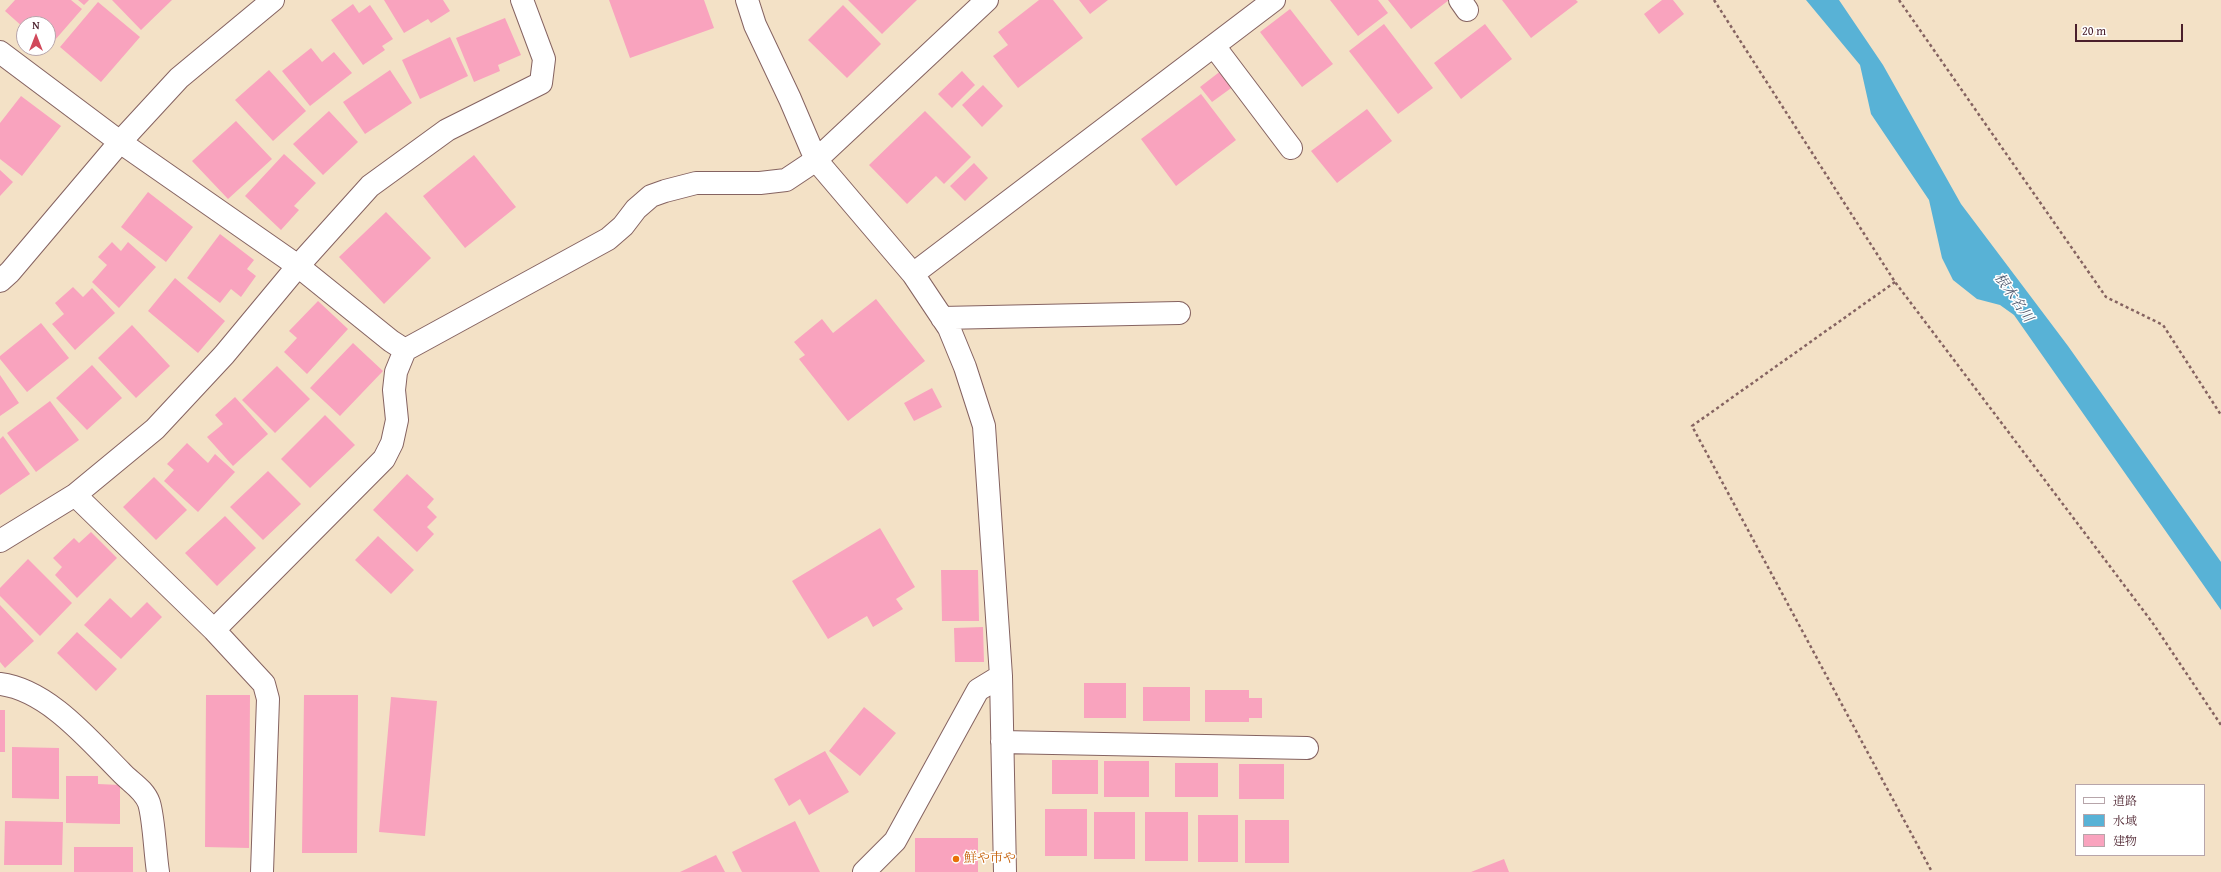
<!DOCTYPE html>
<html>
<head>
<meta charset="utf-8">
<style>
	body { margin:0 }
	#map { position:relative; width:2221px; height:872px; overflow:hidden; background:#f3e1c6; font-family:"Gentium Book Plus","Noto Serif JP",serif }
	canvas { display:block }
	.legend { position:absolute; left:2075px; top:784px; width:130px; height:72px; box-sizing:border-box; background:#fff; border:1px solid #b7a5aa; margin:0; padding:5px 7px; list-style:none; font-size:12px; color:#4a1f2b }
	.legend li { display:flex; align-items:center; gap:8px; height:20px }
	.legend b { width:20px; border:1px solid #b7a5aa }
	.north { position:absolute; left:16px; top:16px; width:40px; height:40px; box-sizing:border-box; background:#fff; border:1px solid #b7a5aa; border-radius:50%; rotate:0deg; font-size:11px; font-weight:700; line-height:16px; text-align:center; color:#4a1f2b }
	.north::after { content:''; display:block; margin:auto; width:14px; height:18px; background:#d1495b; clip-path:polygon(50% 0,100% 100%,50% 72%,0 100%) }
	.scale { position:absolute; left:2075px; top:24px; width:108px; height:18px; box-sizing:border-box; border:2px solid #4a1f2b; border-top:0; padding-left:5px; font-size:12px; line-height:14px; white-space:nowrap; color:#4a1f2b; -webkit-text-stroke:3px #fff; paint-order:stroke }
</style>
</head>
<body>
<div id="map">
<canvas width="2221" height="872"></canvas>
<ul class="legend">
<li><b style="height:5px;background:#fff"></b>道路</li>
<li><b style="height:11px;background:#58b2d6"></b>水域</li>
<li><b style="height:11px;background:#f9a3be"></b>建物</li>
</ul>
<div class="north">N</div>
<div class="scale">20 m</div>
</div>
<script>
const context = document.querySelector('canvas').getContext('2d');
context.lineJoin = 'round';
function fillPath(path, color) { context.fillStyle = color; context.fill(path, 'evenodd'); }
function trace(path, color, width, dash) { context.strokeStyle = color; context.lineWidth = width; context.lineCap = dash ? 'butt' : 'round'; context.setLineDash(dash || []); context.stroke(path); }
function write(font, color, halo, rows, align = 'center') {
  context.font = font + ' "Gentium Book Plus","Noto Serif JP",serif'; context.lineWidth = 3; context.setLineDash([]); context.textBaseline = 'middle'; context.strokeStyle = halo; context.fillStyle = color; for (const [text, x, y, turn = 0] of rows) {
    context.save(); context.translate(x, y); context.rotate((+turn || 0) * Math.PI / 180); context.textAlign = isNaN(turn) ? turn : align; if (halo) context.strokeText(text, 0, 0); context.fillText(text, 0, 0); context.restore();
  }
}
fillPath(new Path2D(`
	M1806,0h33l44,65 78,139 107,142 153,216v48l-207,-295 -14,-10 -23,-6 -24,-19 -11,-22 -13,-58 -58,-86 -11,-49z`), '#58b2d6');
fillPath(new Path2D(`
	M15,0h56l11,9 -34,39v-24h-24v4l-19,-17z
	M78,0h11l-5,5z
	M112,0h60l-31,30z
	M384,0h59l7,11 -19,12 -3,-4 -24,14z
	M609,0h95l10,28 -84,30z
	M848,0h69l-35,34z
	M1039,0h14l30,38 -65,50 -25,-32 15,-11 -10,-13z
	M1079,0h29l-18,14z
	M1330,0h48l10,13 -30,23z
	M1388,0h61l-38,29z
	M1502,0h74l2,2 -47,36z
	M1662,0h11l11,14 -25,20 -15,-20z
	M98,2l42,35 -39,45 -41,-35z
	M353,4l6,9 11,-8 23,34 -11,7 3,4 -22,15 -32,-45z
	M843,5l38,39 -34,34 -39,-38z
	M1290,9l43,55 -31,23 -42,-55z
	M505,18l16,37 -23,10 2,6 -26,11 -18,-44z
	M1384,24l49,64 -35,26 -49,-63z
	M1485,24l27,35 -51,40 -27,-36z
	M450,37l18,39 -48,23 -18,-39z
	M311,48l11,14 12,-10 18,21 -42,33 -28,-35z
	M269,70l37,41 -33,30 -38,-41z
	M390,70l22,33 -47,31 -22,-32z
	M1222,70l12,16 -22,16 -12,-15z
	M962,71l13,14 -23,23 -14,-14z
	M983,85l20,21 -21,21 -20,-22z
	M1201,94l35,46 -60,46 -35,-47z
	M21,96l40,30 -39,50 -22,-17v-36z
	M1367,109l25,32 -55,42 -26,-32z
	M329,111l29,31 -35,33 -30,-31z
	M925,111l46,46 -27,27 -8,-8 -29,28 -38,-39z
	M236,121l36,38 -44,40 -36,-38z
	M284,154l32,29 -22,23 5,4 -18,20 -36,-34z
	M474,155l42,52 -51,41 -42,-52z
	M974,163l14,15 -23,23 -15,-15z
	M0,170l13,12 -13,14z
	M148,192l45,35 -27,35 -45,-35z
	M386,212l45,46 -47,46 -45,-47z
	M220,234l34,26 -7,9 9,7 -15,21 -10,-8 -11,14 -33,-25z
	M112,242l9,9 7,-9 28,25 -37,41 -27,-26 15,-17 -9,-8z
	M175,278l50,43 -27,32 -50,-42z
	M73,287l10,10 9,-9 23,25 -40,37 -23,-26 12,-10 -9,-11z
	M876,299l49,62 -77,60 -49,-62 6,-4 -11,-13 28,-23 11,14z
	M318,301l30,28 -41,45 -23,-22 13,-14 -8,-7z
	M41,323l28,35 -42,34 -27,-33v-3z
	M132,325l38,41 -34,32 -38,-40z
	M353,343l30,28 -43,45 -30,-28z
	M92,365l30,33 -35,32 -31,-32z
	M277,366l33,33 -35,34 -33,-33z
	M0,375l19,28 -19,13z
	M932,388l10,19 -28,14 -10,-18z
	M235,397l33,37 -35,32 -26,-29 16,-13 -8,-9z
	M50,401l29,39 -43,32 -29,-39z
	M325,415l30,30 -45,43 -29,-29z
	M3,436l27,38 -30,21v-56z
	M187,443l21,20 7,-9 20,18 -37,40 -34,-31 10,-11 -7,-6z
	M268,471l33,33 -38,36 -33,-33z
	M407,474l27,25 -7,8 10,10 -10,10 7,7 -17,18 -44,-42z
	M154,477l33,33 -31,30 -33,-33z
	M225,516l31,32 -39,38 -32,-33z
	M880,528l35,59 -19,12 7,10 -30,18 -6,-11 -39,23 -36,-58z
	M91,532l26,26 -40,40 -22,-23 7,-8 -9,-9 21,-20 5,5z
	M378,536l36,34 -23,24 -36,-34z
	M28,559l44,44 -32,33 -40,-40v-8z
	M941,570h37l1,51h-37z
	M110,598l21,20 16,-16 15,15 -41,42 -37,-34z
	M0,605l34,36 -29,27 -5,-6z
	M983,627l1,35h-29l-1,-34z
	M77,632l40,37 -21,22 -39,-38z
	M1084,683h42v35h-42z
	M1143,687h47v34h-47z
	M1205,690h44v8h13v20h-13v4h-44z
	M206,695h44l-1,153 -44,-1z
	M304,695h54l-1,158h-55z
	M391,697l46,4 -12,135 -46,-4z
	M864,707l32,26 -36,43 -31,-25z
	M0,710h5v42h-5z
	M12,747l47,1v51l-47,-1z
	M825,751l24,41 -40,23 -9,-16 -11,7 -15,-27z
	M1052,760h46v34h-46z
	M1104,761h45v36h-45z
	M1175,763h43v34h-43z
	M1239,764h45v35h-45z
	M66,776h32v8l22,1v39l-54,-1z
	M1045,809h42v47h-42z
	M1094,812h41v47h-41z
	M1145,812h43v49h-43z
	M1198,815h40v47h-40z
	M1245,820h44v43h-44z
	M5,821l58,1 -1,43h-58z
	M795,821l25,51h-78l-10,-20z
	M915,838h63v34h-63z
	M74,847h59v25h-59z
	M716,855l9,17h-45z
	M1504,859l5,13h-38z`), '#f9a3be');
const minor = new Path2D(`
	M747,0l8,25 35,74 26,61 97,114 36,54 16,39 19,59 17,250 4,196
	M1460,0l7,10
	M1214,46l77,102
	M0,52l120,90 178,124 93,75 14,9
	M913,274l361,-274
	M0,281l10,-9 110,-130 59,-64 94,-78
	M942,318l237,-5
	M75,495l139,135 50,54 4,15 -6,173
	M0,541l75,-46 80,-66 69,-74 74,-89 72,-80 77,-56 94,-47 3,-24 -22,-59
	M214,630l170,-171 8,-16 5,-23 -3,-30 2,-18 9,-22 203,-111 15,-13 13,-17 15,-13 14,-5 31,-8h64l26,-3 30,-20 171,-160
	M0,684c48,6 89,56 121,88 9,10 23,17 28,31 5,16 6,50 9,69
	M1002,742l305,6
	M864,872l31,-31 83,-151 23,-14`);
trace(minor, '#856361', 24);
trace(new Path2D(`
	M1714,0l181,282 257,340 69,103
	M1899,0l207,297 57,28 58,90
	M1895,282l-203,144 240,446`), '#856361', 2.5, [3, 3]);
trace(minor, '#fff', 22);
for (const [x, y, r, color] of [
	[956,859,4,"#e8710a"]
]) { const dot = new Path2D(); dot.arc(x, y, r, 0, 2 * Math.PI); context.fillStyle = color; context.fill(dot); trace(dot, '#fff', 1.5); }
write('13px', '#c56008', '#fff', [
	["鮮や市や",964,859]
], 'left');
write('italic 14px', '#505a6f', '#fff', [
	["根木名川",2013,298,55]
]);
</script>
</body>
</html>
